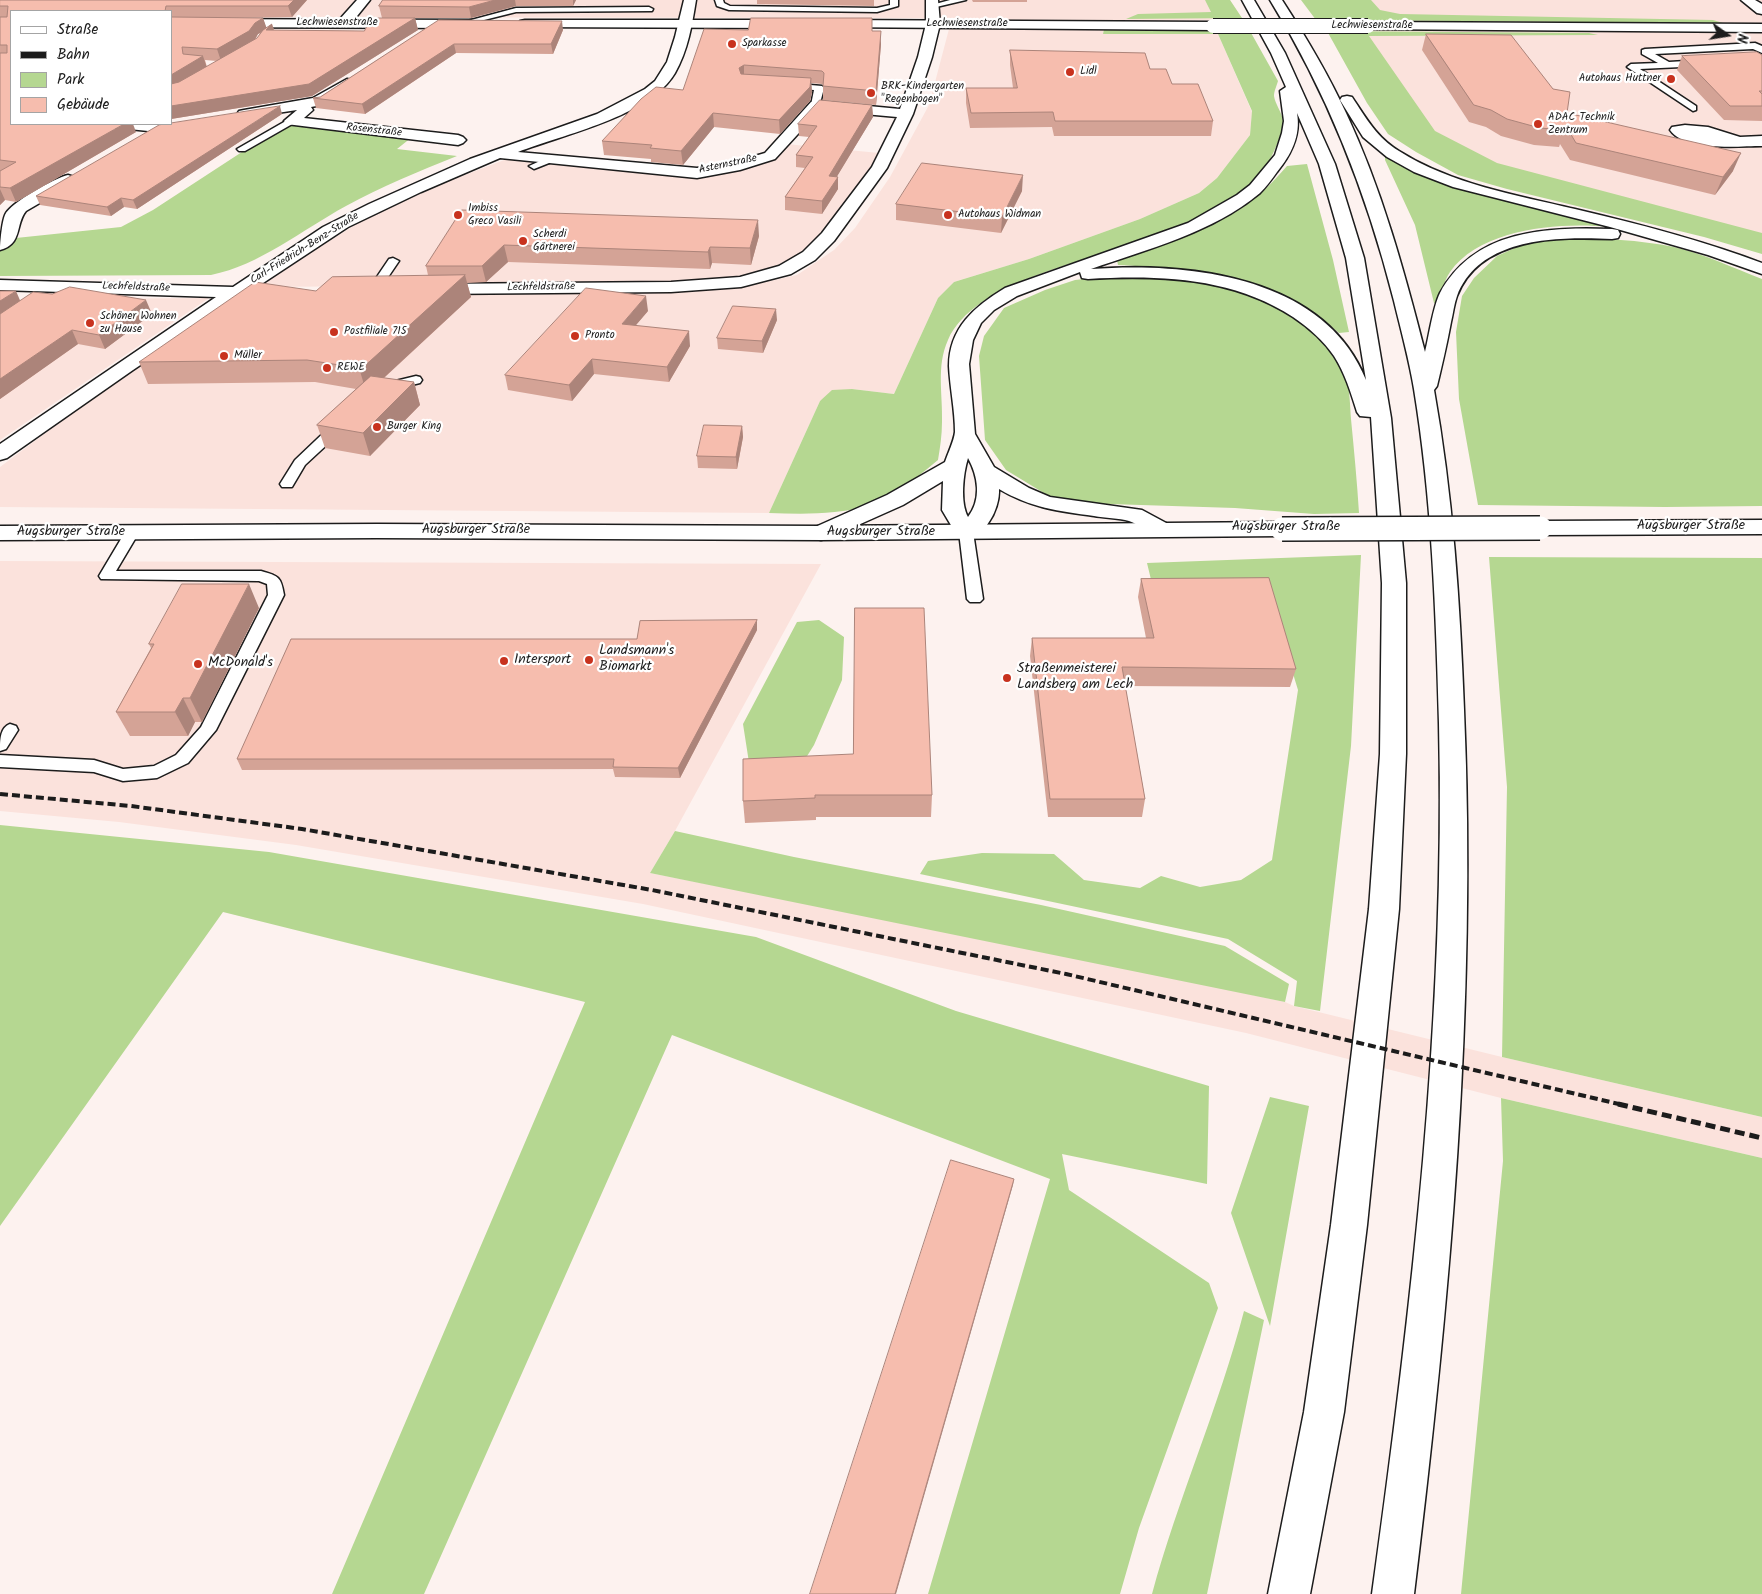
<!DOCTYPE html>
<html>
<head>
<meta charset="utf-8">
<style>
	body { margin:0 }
	#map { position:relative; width:1762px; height:1594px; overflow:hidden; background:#fdf2ef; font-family:Kalam,sans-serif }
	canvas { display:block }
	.legend { position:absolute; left:10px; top:10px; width:162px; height:115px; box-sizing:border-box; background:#fff; border:1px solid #a4a4a4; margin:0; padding:6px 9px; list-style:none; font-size:15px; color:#1c1c1c }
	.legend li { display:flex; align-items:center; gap:10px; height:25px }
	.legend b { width:25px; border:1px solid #a4a4a4 }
	.north { position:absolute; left:1702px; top:10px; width:50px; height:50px; -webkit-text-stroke:4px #fff; paint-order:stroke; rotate:103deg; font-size:14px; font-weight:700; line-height:20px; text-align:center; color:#1c1c1c }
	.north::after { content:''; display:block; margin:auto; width:18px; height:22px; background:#1c1c1c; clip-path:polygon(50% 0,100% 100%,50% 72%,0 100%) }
</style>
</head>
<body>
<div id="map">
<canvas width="1762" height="1594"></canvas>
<ul class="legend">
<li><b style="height:6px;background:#fff"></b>Straße</li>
<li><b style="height:6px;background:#1c1c1c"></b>Bahn</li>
<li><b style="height:14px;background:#b5d791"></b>Park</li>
<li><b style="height:14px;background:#f6bdae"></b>Gebäude</li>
</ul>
<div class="north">N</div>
</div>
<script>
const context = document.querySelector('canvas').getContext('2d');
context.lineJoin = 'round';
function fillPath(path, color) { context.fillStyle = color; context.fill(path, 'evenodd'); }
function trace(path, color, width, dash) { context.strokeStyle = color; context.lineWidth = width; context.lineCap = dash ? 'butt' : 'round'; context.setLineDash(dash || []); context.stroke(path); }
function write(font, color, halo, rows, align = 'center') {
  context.font = font + ' Kalam,sans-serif'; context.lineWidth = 4.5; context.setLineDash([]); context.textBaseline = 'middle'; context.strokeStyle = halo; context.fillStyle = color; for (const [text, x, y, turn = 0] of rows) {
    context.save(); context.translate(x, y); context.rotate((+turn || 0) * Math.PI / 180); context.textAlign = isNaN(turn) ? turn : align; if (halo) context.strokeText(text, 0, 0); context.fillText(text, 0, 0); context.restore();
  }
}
fillPath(new Path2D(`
	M115,0h1115l13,20 -218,2 -85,-1 -21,-3 -748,-1v-6h-69z
	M1325,0h437v242l-277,-69 -75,-41z
	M949,29h155l-1,5h115l34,78 -2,23 -33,43 -18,15 -59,26 -111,40 -75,23 -16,16 -44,96 -42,-5 -32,12 -51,112 -769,-6v-40l100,-75 145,-94 426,-8 77,-4 49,-11 37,-25 21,-22 35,-51 39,-72z
	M786,144l93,9 -18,33 -22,29 -38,40 -21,12 -44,12 -65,5 -416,3 108,-67 78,-36 66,-25 193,17 45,-9z
	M209,298l-209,142v-107l49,-34z
	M0,561l821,3 -146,267 -25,42 416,81 219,48 9,4 208,51 260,60v41l-261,-60 -255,-65 -603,-129 -347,-59 -177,-23 -119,-11z`), '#fbe2dc');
fillPath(new Path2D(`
	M1205,0h25l12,18 -116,1 12,-5 73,-2z
	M1301,0h70l9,10 20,4 313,6 10,3 -407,-3z
	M1104,29l146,2 28,50c-1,4 -4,10 -4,15 1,8 8,16 9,25 1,9 -10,34 -15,42 -7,13 -20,23 -32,32 -27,21 -59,34 -91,46 -57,20 -171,40 -197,99 -12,26 -5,55 -6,82 0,13 -2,26 -4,38 -17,14 -48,40 -70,46 -32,9 -66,8 -99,7l51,-112 12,-11 20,-1 42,5 44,-96 16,-16 75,-23 111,-40 59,-26 18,-15 33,-43 2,-24 -34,-77h-115z
	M1327,31l262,2 9,2 -229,1 66,95 62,32 265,70v21l-58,-17 -197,-48 -49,-14 -42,-23 -28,-18 -21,-31z
	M291,123l121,14 -15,12 60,7c-38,15 -76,31 -111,50 -44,24 -86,59 -135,69l-211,1v-26l16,-12 105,-11 32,-17 92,-60z
	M1389,155l28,15 192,57c-48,-5 -128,1 -159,45 -6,9 -9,21 -12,32l-4,-1 -19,-78 -30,-65v-4z
	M1307,164l26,96 16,72 -10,1c-16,-13 -34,-28 -53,-37 -53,-24 -110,-28 -168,-31l-1,-5c51,-17 103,-35 146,-69 8,-7 16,-16 24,-25z
	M1566,238c37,0 73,2 108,9 31,7 59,21 88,32v227l-97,1 -187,-2 -19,-106 -3,-67 6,-36 12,-18 23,-22 20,-9 21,-7z
	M1102,277c78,-2 186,7 232,81 4,6 10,13 12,19 4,13 4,29 5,42 3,31 6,62 8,94l-45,1 -79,-6 -157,-5 -26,-5 -46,-28 -21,-30 -6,-84 5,-20 20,-28 41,-18 30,-10z
	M1361,555l-10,191 -31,265 -26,-5 3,-25 -69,-42 -308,-65 8,-13 54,-8 72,1 30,26 56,8 21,-12 39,11 41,-7 31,-20 26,-170 -30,-98h-114l-7,-29z
	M1489,557l273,1v559l-260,-60 5,-270z
	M819,620l25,17 -2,43 -28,65 -10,16 -54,8 -7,-45 54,-102z
	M0,825l269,27 487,85 200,74 253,75 -2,98 -145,-30 7,36 140,93 9,25 -79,220 -19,66h-192l122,-415 -378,-144 -248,559h-92l253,-592 -362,-90 -223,314z
	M675,831l119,26 247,48 184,41 64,38 -4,18 -635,-129z
	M1270,1097l39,9 -39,220 -39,-113z
	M1501,1098l261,60v436h-301l42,-433z
	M1244,1311l20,9 -57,274h-55c26,-96 67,-187 92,-283z`), '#b5d791');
const lane = new Path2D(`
	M715,0h8l1,3 6,3 147,2 13,-3v-5h8v6l-21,6 -148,-2 -12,-4z
	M950,0h16l-34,8 -4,-2z
	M649,7l4,2 -1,2 -136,1 -52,13 -4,-2 56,-15z
	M1755,43l7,3v7l-9,-4 -98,5 14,8 33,-2 4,3 -4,3 -62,3 56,37v4l-3,1 -66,-44 4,-3 27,-1 -16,-9v-4l3,-1z
	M788,83l34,3 2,2 -5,19h-6l-2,-2 3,-15 -29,-2v-4z
	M291,118l3,1v4l-49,28h-6l-2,-2z
	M551,156l3,1v4l-20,8 -5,-3z
	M393,258l6,3 -21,31 -4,1 -4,-1 -2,-2 21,-31z
	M416,376l4,1 2,3 -2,3 -33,8 -6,-4 2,-3z
	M340,421l7,4 -2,3 -40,37 -13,22h-10l-2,-3 15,-24 40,-38z
	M966,528l5,1 2,3 10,67 -3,3h-10l-3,-3 -8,-67 2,-3z
	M131,530l5,1 2,3 -22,37h145c18,5 20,6 23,24l-68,135 -28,33 -31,15 -34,3 -29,-9 -94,-5v-12l94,5 29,9 31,-3 22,-11 25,-28 67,-132 -1,-11 -8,-3 -158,-2 -2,-3 25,-42 2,-3z
	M10,724l6,2 2,4 -12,19 -6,2c0,-11 0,-23 10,-27z`);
const street = new Path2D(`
	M357,0h13l-21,26h-10l-1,-3 1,-3z
	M684,0h12c-4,25 -8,50 -21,73 -26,44 -111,61 -157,79l179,16 41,-7 27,-8 46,-51 5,-1 84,8 18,-52 8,-33v-24h12l2,24 -8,33 -19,57 -26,54 -53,73 -19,19 -24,14 -50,13 -70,5 -240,2 -6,-1 -3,-4 3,-4 6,-1 240,-2 69,-5 39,-11 24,-14 19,-19 50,-66 25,-50 -77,-7 -45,49 -35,11 -43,8 -197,-20 -79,34 -73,35 -91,60 25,1 3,4 -3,4 -42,2 -107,72 -126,88 -7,2v-16l216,-147 -216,-7v-10l233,7 90,-60 46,-23 101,-45 127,-45 48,-25 10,-8 12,-19 8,-25z
	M1741,0h14l7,4v10l-5,-1z
	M347,79l5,1 2,3 -2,3 -30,19 -11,2 2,3 -9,8 154,17 5,2 3,3 -3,3 -5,2 -172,-21 -2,-3 13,-11 -53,8 -5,-1 -2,-3 2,-3 5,-1 69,-12z
	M112,124h47l6,4 -2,3 -5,1 -39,-4 -5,-1z
	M1685,125l23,2 32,10 22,-1v10c-24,0 -77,6 -92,-16l2,-3z
	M68,175l6,2 2,3 -2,3 -48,28c-11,13 -3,33 -26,39 0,-7 2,-28 5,-35 5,-12 50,-37 63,-40z`);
const secondary = new Path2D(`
	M171,19l301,1 7,4 -7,4 -301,-1z
	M525,20h262l7,4 -7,4 -267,-1 -2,-3 2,-3z
	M835,20l378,2 7,4 -7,4 -383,-3 -2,-3z
	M1368,22l394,2v8l-399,-3 -2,-3 2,-3z
	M1762,520v14l-222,1 -8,-2 -3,-5 3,-5 8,-2z
	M1282,522l8,2 3,5 -3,5 -8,2 -461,4 -444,-2 -377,2v-14l377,-2 444,2z`);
const highway = new Path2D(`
	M1242,0h12l31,53 50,111 29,94 27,160 15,165v171l-7,155 -32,316 -23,187 -34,182h-42l36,-182 27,-187 38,-316 11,-155 2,-171 -11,-166 -11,-1 -3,-4c-6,-19 -12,-39 -23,-56 -10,-15 -26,-29 -41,-39 -62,-40 -134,-42 -205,-38l-6,-1 -2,-6 -63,24 -23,14 -13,13 -8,17 -4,24 6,70 19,33 35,21 21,9 92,13 26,14 3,5 -3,5c-16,4 -25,-8 -39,-13 -10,-3 -24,-3 -35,-5 -36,-5 -63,-8 -95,-27 1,21 -16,54 -41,48l-16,-27 1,-29 -40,24 -74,33 -8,2 -8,-2 -3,-5 3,-5 74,-33 58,-33c3,-9 9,-21 10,-30 0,-22 -5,-44 -6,-66 0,-38 26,-60 56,-78l183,-65 49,-28 13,-10 25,-30 7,-22 2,-12 -4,-30 6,-4 -15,-34zM1297,113l22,51 27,94 20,122c-42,-105 -179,-118 -275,-111 57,-20 121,-36 169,-76 6,-6 12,-14 17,-21 14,-17 24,-36 20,-59zM968,458c10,18 14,41 0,59 -8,-14 -5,-43 0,-59z
	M1270,0h12c24,37 46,74 64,113 36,77 58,157 79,239 4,-16 8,-45 15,-59 35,-64 107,-66 172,-64l6,1 2,4 -2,4 -6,1c-52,-2 -132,-3 -155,57 -3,8 -4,18 -6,26 -4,22 -9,43 -14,64l-3,4c19,106 26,213 30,320 13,296 -14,590 -50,884h-42c40,-289 74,-579 67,-871 -3,-112 -7,-224 -25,-334 -5,-30 -13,-59 -20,-88 -27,-107 -66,-207 -124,-301z
	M1347,96l5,1c14,21 25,41 47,54 52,33 117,44 176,58 64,15 126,31 187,54v11l-54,-19 -98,-28 -157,-40 -39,-15 -27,-15 -24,-20 -23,-37 2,-3z`);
trace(lane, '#1c1c1c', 3);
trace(street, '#1c1c1c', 3);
trace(secondary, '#1c1c1c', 3);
trace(highway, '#1c1c1c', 3);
fillPath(lane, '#fff');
fillPath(street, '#fff');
fillPath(secondary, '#fff');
fillPath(highway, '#fff');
trace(new Path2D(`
	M0,794l131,12 171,23 350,61 414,84 557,131`), '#1c1c1c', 4, [8, 4]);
trace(new Path2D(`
	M1618,1104l144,34`), '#1c1c1c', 5, [10, 5]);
const secondaryBridgeFar1 = new Path2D(`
	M1213,26h155`);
const secondaryBridge = new Path2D(`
	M1282,529l258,-1`);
trace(secondaryBridgeFar1, '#1c1c1c', 16, []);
trace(secondaryBridge, '#1c1c1c', 26, []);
trace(secondaryBridgeFar1, '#fff', 14);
trace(secondaryBridge, '#fff', 23);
fillPath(new Path2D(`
	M0,0h307l-15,17 -61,1h32l3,10 6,-4 2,6 90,1 51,-13 3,12 -106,66 -141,23v-108h-160v113l125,8 -120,70 -11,-2 -5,5zM261,33l-4,5 -2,1 3,-5zM205,60l12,1 -10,6z
	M383,0h193l-3,6h-57l-45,12h-89l-3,-12z
	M757,0h117v6l-117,-2z
	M972,0h55v2h-54z
	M872,18v13l9,13 -5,61 -53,-5v-15l-1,-1 -11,-1 1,9 -2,9 -30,33 -66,-7 -31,38 -32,-3v-3l-47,-4 -2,-14 81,-51 65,-60z
	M439,20l124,10 -10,24 -97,-1 -91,61 -49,-6 -3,-10 7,-1z
	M1426,34l141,79 166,58 -18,24 -145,-35 -10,-16 -1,3 -25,-2 -33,-9 -15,-9 -17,-5 -47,-72z
	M1010,50l140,19 22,15 41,37 -2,15h-157l-2,-9 -82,1 -4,-25v-15h47l-3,-23z
	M1762,55v66l-38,-1 -47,-50 5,-14z
	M872,105l1,12 -36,59 1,13 -16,25 -37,-4v-13l20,-29 -9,-1v-12l13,-18 -10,-1 -1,-12z
	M282,114l-145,95 -13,-2 -13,9 -71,-11 -4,-9z
	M1022,191l-21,42 -105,-13v-16z
	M462,210l297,26 -8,29 -39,-2 -2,6 -202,-7 -22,20 -19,1 4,14 -87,81 30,4 6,23 -50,51 -45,-8 -8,-23 39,-36 -41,-7 -167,2 -9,-22 289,-87 -2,-9z
	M0,291l20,10 132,13 -47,35 -27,-5 -78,55z
	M648,311l-12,14 54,21 -21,36 -75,-8 -22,27 -64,-11 -3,-15z
	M777,320l-14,33 -45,-4 -1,-11z
	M742,426l1,11 -6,32 -39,-1 -1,-12z
	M1141,579l155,90 -6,18 -165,-1 20,113 -3,18h-94l-18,-161 2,-18h114l-8,-41z
	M259,608l-57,114h-7l-7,14h-58l-14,-24 35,-64 -2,-4z
	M757,630l-77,148 -65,-1 -2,-8 -371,1 -5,-11 400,-120z
	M743,759l189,36 -1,22h-115v3l-71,3 -2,-22z`), '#d4a396');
fillPath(new Path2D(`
	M294,0h13l-15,17 -4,-11z
	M495,0h20l1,6 -45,12 -2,-11z
	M573,0h3l-3,6z
	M263,18l4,11 -9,5 -5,9 -32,18 -4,-12 38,-26z
	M415,18l3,12 -106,66 -141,23v-13z
	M562,21l1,9 -10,24 -2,-10z
	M272,24l3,11 -9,-5z
	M881,31v13l-5,61v-14z
	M454,44l2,9 -91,61 -3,-10z
	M203,56l4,12 -36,20v-13z
	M744,65v13l-4,3 -1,-13z
	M811,78l1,14 -2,9 -30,33 -1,-14z
	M872,105l1,12 -43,71 -1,-12z
	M280,106l2,8 -145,95 -4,-9z
	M713,113l1,14 -31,38 -2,-14z
	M124,124h9l3,8 -120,70 -6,-14z
	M1741,153l-8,18 -18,24 8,-18z
	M1023,175l-1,16 -21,42 1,-16z
	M838,177v12l-16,25v-13z
	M0,189l5,11 -5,5z
	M121,198l3,9 -13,9 -4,-9z
	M758,220l1,16 -8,29 -1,-17z
	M504,245l4,17 -22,20 -4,-16z
	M710,247l2,16 -2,6 -2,-17z
	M465,275l6,22 -95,88 -10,6 -7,-23z
	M16,291l6,14 -22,15v-19z
	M646,296l2,15 -24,28 -2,-15z
	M146,300l6,14 -47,35 -6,-14z
	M776,309l1,11 -14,33 -1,-12z
	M72,330l6,14 -78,55v-20z
	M689,331l1,15 -21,36 -2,-15z
	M592,359l2,15 -22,27 -3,-16z
	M414,382l6,23 -50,51 -7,-23z
	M742,426l1,11 -6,32 -1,-12z
	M249,584l10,24 -57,114 -12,-24z
	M757,620v10l-77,148 -2,-10z
	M183,698l12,24 -7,14 -13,-24z
	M1014,1179l-1,6 -117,409h-1z`), '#ac847a');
const building = new Path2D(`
	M0,0h294l-6,6h-122l-1,5h-154v113h113l-114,64 -10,-1v-16l16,-9 -16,-2v-107h7v-8h-7v-28h7l1,-11h-8z
	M383,0h112l-26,7 -90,-1z
	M171,17l92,1 -8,5 -6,8 -32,18 -35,-2 1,7 20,2 -32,19z
	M372,18h43l-106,66 -138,22v-22l8,-2 78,-44 6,-8 9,-6 -6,6 98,1z
	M751,18h121v13h9l-5,60 -53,-5 1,-13 -2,-2 -78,-6 -5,3 2,6 70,4 -1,9 -31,33 -66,-7 -32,38 -31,-3 2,-3 -50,-4 39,-42 15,-12 27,3 21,-61 44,1z
	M439,20l123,1 -11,23h-97l-92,60 -49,-6 7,-1z
	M1426,34l85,1 42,54 17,3 -3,21 174,40 -18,24 -147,-34 -10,-17 -1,4 -25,-2 -33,-9 -16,-9 -17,-5z
	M1010,50l135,3 5,16h16l6,15h26l15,37h-158l-2,-9 -82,1 -5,-25h51z
	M1757,52l5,3v36h-3l3,3v12h-32l-48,-50z
	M820,100l52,5 -43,71 9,1 -16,24 -37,-4 28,-40 -17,-2 21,-29 -19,-2z
	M280,106l-147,94 -12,-2 -14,9 -71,-11 123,-71z
	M922,163l101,12 -21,42 -106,-13z
	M462,210l296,10 -8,28 -40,-1 -2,5 -204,-7 -22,21h-56z
	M465,275l-96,87 -10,6 -52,-8 -168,2 116,-80 61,9 16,-14z
	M70,287l76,13 -47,35 -27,-5 -72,49v-65l33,-22 19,2z
	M586,288l60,8 -24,28 67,7 -22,36 -75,-8 -23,26 -64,-10z
	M0,291h16l-16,10z
	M733,306l43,3 -14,32 -45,-3z
	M371,376l43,6 -51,51 -46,-8z
	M704,425l38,1 -6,31 -39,-1z
	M1269,578l27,91 -174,-2 23,132h-95l-18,-161h122l-13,-59z
	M182,584h67l-59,114h-7l-8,14h-59l38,-68h-5z
	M855,608h69l8,187h-117v3l-72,3v-42l110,-5z
	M757,620l-79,148 -65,-1 1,-8h-377l54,-120h346l3,-18z
	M951,1160l63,19 -119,415h-85z`);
fillPath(building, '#f6bdae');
trace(building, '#ac847a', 1);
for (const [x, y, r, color] of [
	[732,44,5,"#c8321e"],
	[1070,72,5,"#c8321e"],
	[1671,79,5,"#c8321e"],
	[871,93,5,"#c8321e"],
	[1538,124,5,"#c8321e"],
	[458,215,5,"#c8321e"],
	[948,215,5,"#c8321e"],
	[523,241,5,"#c8321e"],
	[90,323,5,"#c8321e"],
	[334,332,5,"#c8321e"],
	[575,336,5,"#c8321e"],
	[224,356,5,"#c8321e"],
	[327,368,5,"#c8321e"],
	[377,427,5,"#c8321e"],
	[589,660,5,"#c8321e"],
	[504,661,5,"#c8321e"],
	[198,664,5,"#c8321e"],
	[1007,678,5,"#c8321e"]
]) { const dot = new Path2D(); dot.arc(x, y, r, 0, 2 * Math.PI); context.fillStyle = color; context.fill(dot); trace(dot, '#fff', 2); }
write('11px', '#1c1c1c', '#fff', [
	["Lechwiesenstraße",337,23],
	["Lechwiesenstraße",967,24],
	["Lechwiesenstraße",1372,26],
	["Rosenstraße",374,131,6],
	["Asternstraße",728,165,-12],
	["Carl-Friedrich-Benz-Straße",305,249,-32],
	["Lechfeldstraße",136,288,2],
	["Lechfeldstraße",541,288,-1]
]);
write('11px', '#1c1c1c', '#fff', [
	["Sparkasse",742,44],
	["Lidl",1080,72],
	["Autohaus Huttner",1661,79,"right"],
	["BRK-Kindergarten",881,87],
	["\"Regenbogen\"",881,100],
	["ADAC Technik",1548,118],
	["Zentrum",1548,131],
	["Imbiss",468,209],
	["Greco Vasili",468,222],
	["Autohaus Widman",958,215],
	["Scherdi",533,235],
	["Gärtnerei",533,248],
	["Schöner Wohnen",100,317],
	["zu Hause",100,330],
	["Postfiliale 715",344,332],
	["Pronto",585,336],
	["Müller",234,356],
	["REWE",337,368],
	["Burger King",387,427]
], 'left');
write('14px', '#1c1c1c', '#fff', [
	["Augsburger Straße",1691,527],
	["Augsburger Straße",1286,528],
	["Augsburger Straße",476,531],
	["Augsburger Straße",71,533],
	["Augsburger Straße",881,533]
]);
write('14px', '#1c1c1c', '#fff', [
	["Landsmann's",599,652],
	["Biomarkt",599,668],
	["Intersport",514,661],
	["McDonald's",208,664],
	["Straßenmeisterei",1017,670],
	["Landsberg am Lech",1017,686]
], 'left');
</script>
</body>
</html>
